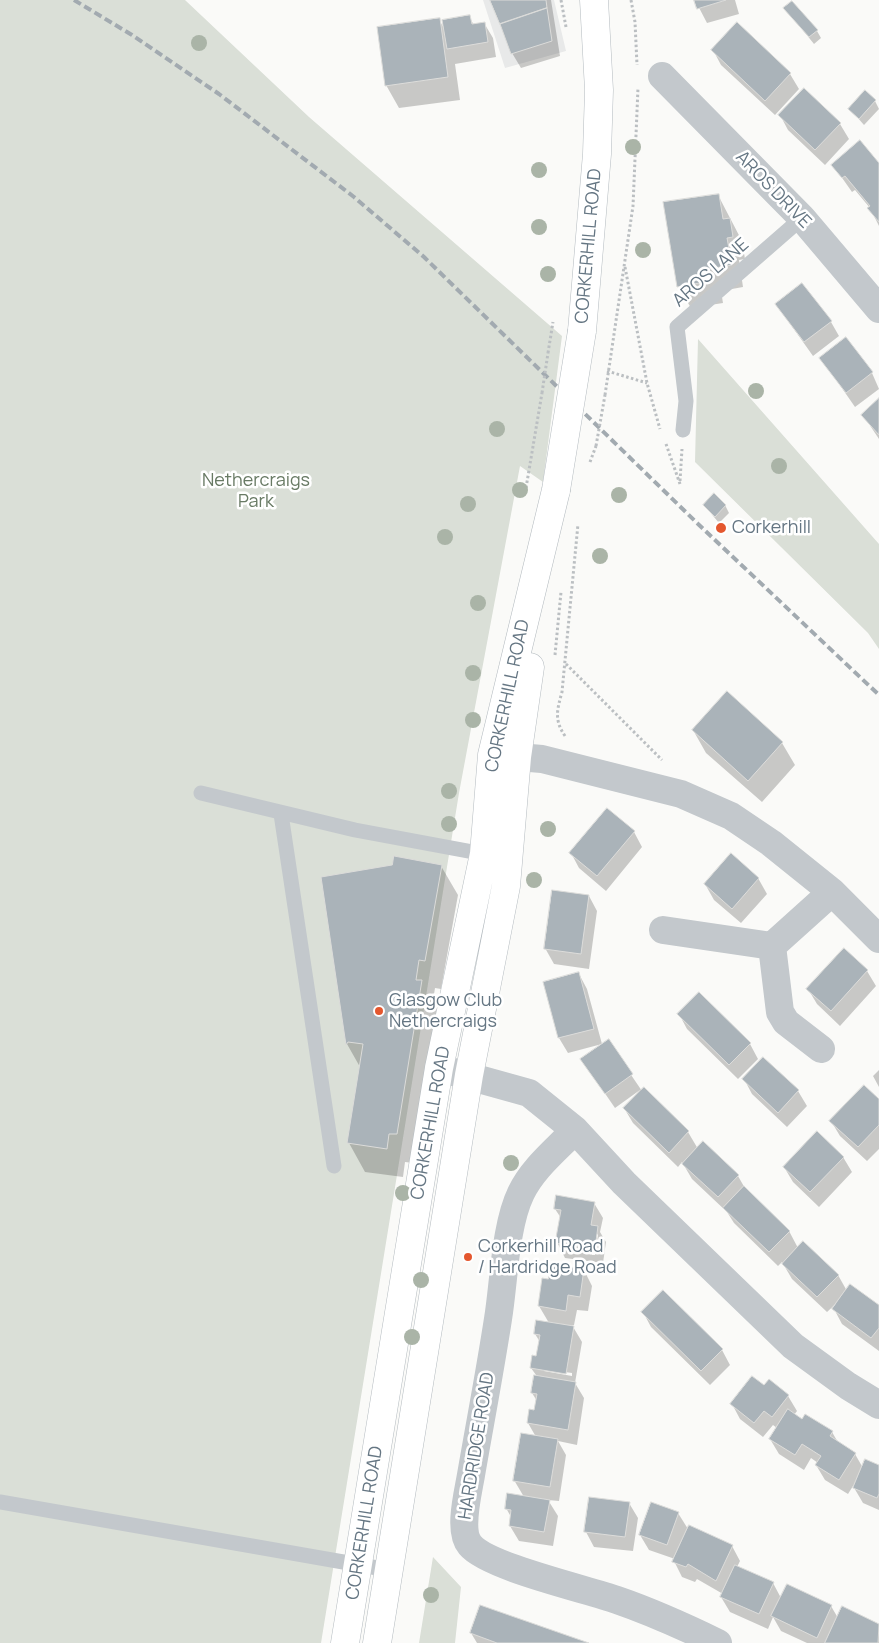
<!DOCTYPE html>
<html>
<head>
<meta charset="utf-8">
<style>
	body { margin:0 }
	canvas { display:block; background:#fafaf8 }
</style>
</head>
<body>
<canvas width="879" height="1643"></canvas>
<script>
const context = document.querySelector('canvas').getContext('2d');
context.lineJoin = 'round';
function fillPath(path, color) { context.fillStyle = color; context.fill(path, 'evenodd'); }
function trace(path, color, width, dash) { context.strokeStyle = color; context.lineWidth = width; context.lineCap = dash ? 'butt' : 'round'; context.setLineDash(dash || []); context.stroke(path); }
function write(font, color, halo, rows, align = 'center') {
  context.font = font + ' Manrope,sans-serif'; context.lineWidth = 5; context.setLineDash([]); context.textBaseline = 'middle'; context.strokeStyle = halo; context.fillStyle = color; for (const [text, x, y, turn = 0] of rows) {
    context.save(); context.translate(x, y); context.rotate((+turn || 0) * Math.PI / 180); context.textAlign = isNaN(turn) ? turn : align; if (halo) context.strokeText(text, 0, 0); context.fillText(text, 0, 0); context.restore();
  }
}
fillPath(new Path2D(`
	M483,0h71l12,51 -61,17z`), '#e8e9e9');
fillPath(new Path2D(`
	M0,0h185l124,117 253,219 -19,146 -23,-16 -61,327 -138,850h-321z
	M698,339l181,205v105l-11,-16 -173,-171z
	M433,1557l28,30 -6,56h-36z`), '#dadfd7');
fillPath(new Path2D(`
	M492,0h59l9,56 -39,12 -9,-15z
	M695,0h40l4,14 -32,9z
	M785,8l32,23 4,7 -7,6z
	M469,17l5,8 10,-2 9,15 3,19 -41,7 5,36 -61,8 -13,-23 53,-65 5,8z
	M737,24l53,50 9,15 -24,26 -54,-50 -8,-15z
	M804,89l36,35 9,15 -24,26 -37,-35 -8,-15z
	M866,92l9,9 4,8 -15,16 -14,-16z
	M879,164v62l-9,-18 -15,-18 -3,2 -19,-27z
	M718,195l24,46 3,18 -6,1 4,27 -22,4 2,12 -32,5 -13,-22z
	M776,304l55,18 8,14 -26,20z
	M821,358l51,15 7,16 -24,18z
	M879,400v39l-16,-24z
	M704,505h21l4,8 -10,10z
	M727,692l55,51 13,22 -33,37 -56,-49 -13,-23z
	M634,832l8,15 -36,44 -27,-23 -8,-15z
	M441,866l17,29 -17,94 -6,-1 -2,13 5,9 -25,153 -8,-1 -2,15 -38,-5 -16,-29 11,-76 -13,-23 -25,-166z
	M758,878l9,16 -26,29 -27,-23 -9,-16z
	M589,896l8,15 -8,58 -35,-5 -9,-16z
	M845,950l22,21 9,15 -36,40 -23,-22 -9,-15z
	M579,974l8,15 15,55 -34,9 -9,-15 -15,-56z
	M679,1014l71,30 8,15 -20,20 -51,-50z
	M608,1041l34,50 2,-2 44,43 10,17 40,27 8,14 43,41 9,17 40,27 9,16 32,15v45l-37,-27 -8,-15 8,-11 -15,14 -35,-33 -10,-17 -4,4 -44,-43 -7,-11 -35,-33 -10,-17 -4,5 -45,-44 -9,-15 16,-18 -25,18 -33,-48z
	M879,1070v17l-6,-11z
	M744,1079l54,12 9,15 -20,21 -35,-33z
	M879,1100v49l-12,12 -27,-25 -9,-15z
	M843,1157l9,15 -33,35 -26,-25 -9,-15z
	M594,1203l9,15 -3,14 6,10 -3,21 -38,-5 -8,-16 4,-24 -6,-9zM596,1232l2,3 -3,20h-3z
	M584,1270l8,16 -4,25 -11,-1 -3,15h-2l10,17 -7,41 9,15 -7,47 -19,-4 8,14 -7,46 -11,-1 10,16 -5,30 -34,-5 -9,-15 1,-9 -5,-9 18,-11 -10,-17 22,-43 -8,-14 7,-11 2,-11 -5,-8 4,-18 -5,-7 6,-10 3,-16 -5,-8 14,-11 -10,-17 10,-25zM544,1369l28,4v3l-28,-5z
	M643,1312l79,38 8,15 -20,20 -59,-58z
	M769,1381l19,15 9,15 -3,4 38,17 7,12 16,10 8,14 16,-2v44l-16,-7 -10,-17 -5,8 -23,-14 -9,-15 2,-2 -7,-5 -7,12 -25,-16 -9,-15 7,-11 -4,-3 -10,12 -23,-18 -8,-15 32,-17z
	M629,1503l9,15 -5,33 -39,-4 -8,-15z
	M678,1513l10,16 44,17 8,15 -3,6 36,16 8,15 50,8 7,12 4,-10 37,17v18h-72l-26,-12 -8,-14 -5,12 -38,-17 -9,-15 2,-3 -26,-15 -2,3 -13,-5 -8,-16 1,-2 -26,-9 -9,-15z
	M471,1633l114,10h-108z`), '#0003');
const building = new Path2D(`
	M490,0h56l1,8 -47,16z
	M694,0h32l-29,9z
	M792,1l26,29 -9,7 -26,-29z
	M547,8l5,33 -41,13 -11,-30z
	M470,15l2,9 13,-2 3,20 -41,7 -5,-29z
	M440,18l8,59 -63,9 -8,-59z
	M737,22l54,51 -26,28 -54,-51z
	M804,88l37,35 -26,27 -37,-35z
	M865,90l11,10 -17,19 -11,-10z
	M860,140l19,23v59l-12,-14 3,-2 -25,-30 -3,2 -11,-13z
	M719,194l4,25 7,-1 3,19 -6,1 5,27 -23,4 2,12 -34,6 -14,-85z
	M802,283l30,38 -28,21 -29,-38z
	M846,337l27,35 -27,21 -27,-35z
	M879,398v37l-18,-20z
	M714,493l12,12 -11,12 -12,-12z
	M727,691l56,51 -35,39 -56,-51z
	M607,808l28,23 -38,45 -28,-23z
	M731,853l28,25 -27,31 -28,-25z
	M394,856l48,9 -17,96 -6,-1 -3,20h6l-25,154h-8l-2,15 -40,-6 16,-99 -15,-2 -2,3 -25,-168 71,-12z
	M552,890l37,5 -8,59 -37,-5z
	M844,948l24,22 -37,41 -25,-22z
	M579,972l15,57 -36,9 -15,-56z
	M699,992l52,51 -22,22 -52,-51z
	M609,1039l24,35 -28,20 -25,-35z
	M763,1057l36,33 -21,23 -36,-34z
	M864,1085l15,14v26l-21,22 -29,-26z
	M644,1087l45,44 -20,22 -46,-45z
	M817,1131l27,26 -34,35 -27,-25z
	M703,1141l36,34 -21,22 -36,-33z
	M744,1186l46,45 -21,21 -46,-44z
	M556,1195l39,7 -4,23 7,1 -3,23 -40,-6 6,-33 -7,-1z
	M803,1241l36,34 -22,22 -35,-33z
	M551,1264l33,5 -4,28 -12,-2 -2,16 -28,-5 4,-28 6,1z
	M850,1284l29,21v23l-8,10 -39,-29z
	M663,1290l60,59 -22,22 -60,-59z
	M536,1320l38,6 -8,48 -36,-6 2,-13 4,1 4,-21 -6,-1z
	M534,1375l42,7 -8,48 -41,-7 2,-14 5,1 3,-16 -6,-1z
	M752,1376l12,9 5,-6 20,16 -17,22 -8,-6 -10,12 -24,-19z
	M788,1409l14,10 3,-5 28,17 -3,5 26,17 -17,27 -24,-15 6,-9 -19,-12 -7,11 -26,-16z
	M521,1433l37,6 -8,48 -37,-6z
	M865,1459l14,6v29l-2,4 -24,-10z
	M507,1493l43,7 -6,32 -35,-6 2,-16 -6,-1z
	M589,1497l41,5 -5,35 -41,-5z
	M651,1502l28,10 -12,33 -28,-10z
	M689,1525l44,20 -17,36 -28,-17 -2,3 -14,-5z
	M735,1565l39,17 -15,32 -39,-17z
	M787,1584l45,21 -15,33 -46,-22z
	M480,1605l109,38h-92l-27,-10z
	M842,1606l37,18 -1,19h-53z`);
fillPath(building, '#aab3b9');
trace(building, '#dcdcda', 1);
const secondary = new Path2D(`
	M582,331l15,-177 2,-64 -5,-90
	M345,1643l94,-575 45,-214 8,-99 64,-265
	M377,1643l92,-568 37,-189 11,-129 13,-90`);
trace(secondary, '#b3babf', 29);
trace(new Path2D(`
	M561,0l5,27
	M631,0l4,22 2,43
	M625,267l22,116 13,46
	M548,353l5,-31
	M607,371l40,12
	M605,395l28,-189 5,-118
	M666,444l14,40
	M590,462l6,-16
	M680,481l2,-32
	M526,488l16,-95
	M555,655l6,-63
	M566,664l96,96
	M565,736c-11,-16 -8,-26 -3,-44l16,-168`), '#bbbfc2', 3, [2.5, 2.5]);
trace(new Path2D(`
	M683,430l3,-29 -9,-74 125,-109
	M201,793l154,37 129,24
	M281,814l53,352
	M0,1502l389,68`), '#c3c8cc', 15);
trace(new Path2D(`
	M662,76l140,142 77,91
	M494,755l48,4 139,35 50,22 40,27 61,49 47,47
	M663,930l109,16 60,-54
	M772,946l8,66 6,10 35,27
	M439,1068l90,25 46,37 49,53 169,163 55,40 31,19
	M575,1130c-19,20 -42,38 -54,63 -16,33 -17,89 -23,126 -8,52 -18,104 -27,156 -3,18 -13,56 -1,70 18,22 116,44 147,55 35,12 68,27 101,43`), '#c3c8cc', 28);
trace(secondary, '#fff', 28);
trace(new Path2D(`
	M74,0l58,35 87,59 135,103 70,60 272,265 183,173`), '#a2aab0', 4, [8, 4]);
const secondaryBridge = new Path2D(`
	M556,490l26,-159`);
trace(secondaryBridge, '#b3babf', 29, []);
trace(new Path2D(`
	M542,393l6,-40
	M596,446l9,-51`), '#bbbfc2', 3, [2.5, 2.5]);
trace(secondaryBridge, '#fff', 28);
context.fillStyle = '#aab4a7';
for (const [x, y] of [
	[199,43],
	[633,147],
	[539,170],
	[539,227],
	[643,250],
	[548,274],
	[756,391],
	[497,429],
	[779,466],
	[520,490],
	[619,495],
	[468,504],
	[445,537],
	[600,556],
	[478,603],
	[473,673],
	[473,720],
	[449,791],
	[449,824],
	[548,829],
	[534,880],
	[511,1163],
	[403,1193],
	[421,1280],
	[412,1337],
	[431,1595]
]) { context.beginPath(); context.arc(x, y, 8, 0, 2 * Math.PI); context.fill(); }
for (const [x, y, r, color] of [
	[721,528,6,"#e4572e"],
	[379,1011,5,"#e4572e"],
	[468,1257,5,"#e4572e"]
]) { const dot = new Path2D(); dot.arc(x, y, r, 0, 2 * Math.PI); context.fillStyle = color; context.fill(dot); trace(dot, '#fff', 2); }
write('18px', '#657683', '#fff', [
	["AROS DRIVE",773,190,46],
	["CORKERHILL ROAD",589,246,-85],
	["AROS LANE",711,273,-41],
	["CORKERHILL ROAD",508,696,-78],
	["CORKERHILL ROAD",431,1123,-80],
	["HARDRIDGE ROAD",477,1446,-81],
	["CORKERHILL ROAD",365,1523,-81]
]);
write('18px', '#687a64', '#fff', [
	["Nethercraigs",256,481],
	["Park",256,502]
]);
write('18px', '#657683', '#fff', [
	["Corkerhill",732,528],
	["Glasgow Club",389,1001],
	["Nethercraigs",389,1022],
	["Corkerhill Road",478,1247],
	["/ Hardridge Road",478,1268]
], 'left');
</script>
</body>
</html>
